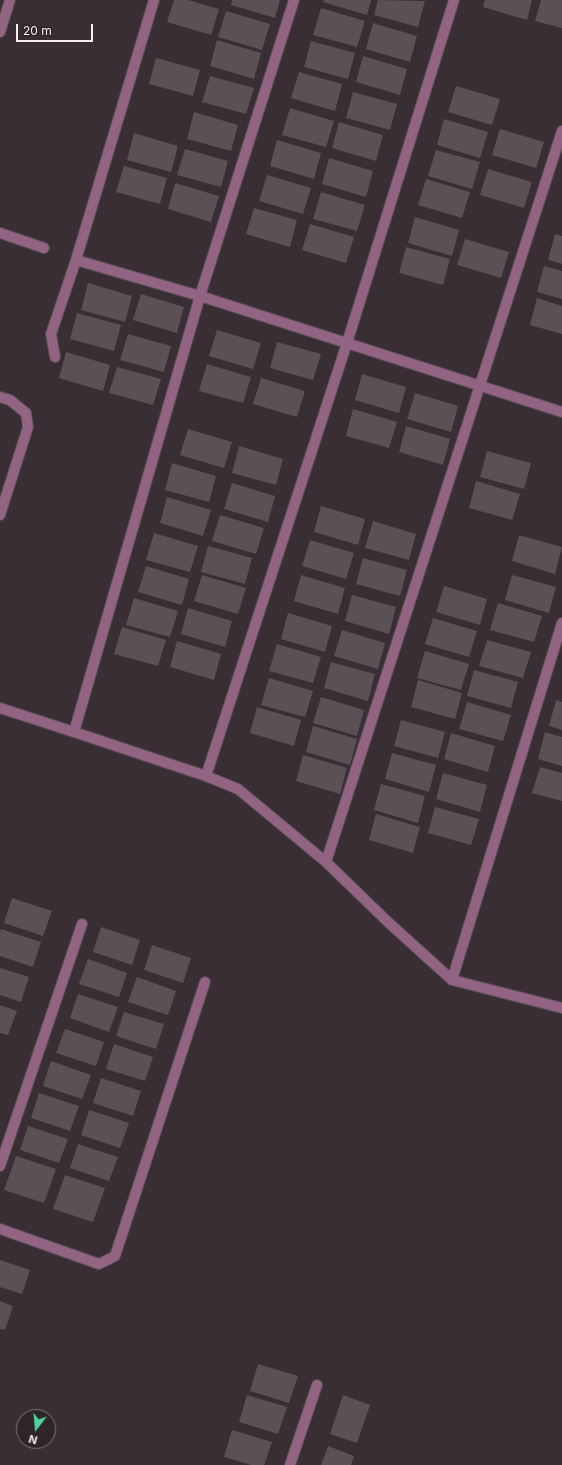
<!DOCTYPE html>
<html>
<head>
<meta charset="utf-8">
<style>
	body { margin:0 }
	#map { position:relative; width:562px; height:1465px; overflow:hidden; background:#382e34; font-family:Inter,sans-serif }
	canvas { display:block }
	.north { position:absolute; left:16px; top:1409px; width:40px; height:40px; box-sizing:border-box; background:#2e242a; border:1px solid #7d757a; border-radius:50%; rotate:196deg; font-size:11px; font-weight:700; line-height:16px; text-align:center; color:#f4eef2 }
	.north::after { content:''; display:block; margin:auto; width:14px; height:18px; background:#50d398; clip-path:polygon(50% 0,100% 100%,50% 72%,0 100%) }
	.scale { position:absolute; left:16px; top:24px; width:77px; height:18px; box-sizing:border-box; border:2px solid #f4eef2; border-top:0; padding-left:5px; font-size:12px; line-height:14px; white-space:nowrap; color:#f4eef2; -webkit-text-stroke:3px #2e242a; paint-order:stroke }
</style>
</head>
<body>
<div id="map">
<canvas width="562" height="1465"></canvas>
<div class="north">N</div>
<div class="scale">20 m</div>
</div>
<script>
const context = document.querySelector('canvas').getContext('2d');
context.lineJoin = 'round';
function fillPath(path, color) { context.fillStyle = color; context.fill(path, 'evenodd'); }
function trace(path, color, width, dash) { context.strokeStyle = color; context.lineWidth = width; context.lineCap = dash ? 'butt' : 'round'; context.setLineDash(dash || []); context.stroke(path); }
fillPath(new Path2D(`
	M174,0h14l31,9 -8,26 -44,-13z
	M232,0h48l-5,18 -44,-13z
	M324,0h47l-4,15 -44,-13z
	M378,0l47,1 -7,26 -44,-12z
	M485,0h47l-5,20 -44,-13z
	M541,0h21v28l-27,-7z
	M321,8l44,13 -8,26 -44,-12z
	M226,11l44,13 -8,26 -44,-13z
	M373,23l44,13 -7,26 -44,-13z
	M217,40l44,13 -7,26 -44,-13z
	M311,41l44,12 -7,26 -44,-12z
	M363,56l44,13 -7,26 -44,-13z
	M156,58l44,12 -7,26 -44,-12z
	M299,72l43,12 -7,27 -44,-13z
	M210,76l44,12 -8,26 -44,-12z
	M456,86l44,13 -8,26 -44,-13z
	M353,92l44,12 -7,26 -44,-12z
	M290,108l44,13 -8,26 -44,-12z
	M194,112l44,13 -7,26 -44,-12z
	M444,119l44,13 -8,26 -43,-13z
	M339,122l44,13 -7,26 -44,-13z
	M500,129l44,13 -8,26 -44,-13z
	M134,133l44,13 -7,26 -44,-12z
	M277,140l44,13 -7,26 -44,-13z
	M185,149l43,12 -7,26 -44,-12z
	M436,150l44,12 -8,27 -44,-13z
	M329,158l44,13 -7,26 -44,-13z
	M124,166l43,12 -7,26 -44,-12z
	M488,169l44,13 -8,26 -44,-13z
	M267,175l44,13 -8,26 -44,-13z
	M426,179l44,13 -8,26 -44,-13z
	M175,183l44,13 -8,26 -43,-13z
	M321,192l44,13 -8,26 -44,-12z
	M254,208l43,12 -7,27 -44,-13z
	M415,217l44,13 -7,26 -44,-13z
	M310,224l44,13 -8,26 -44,-13z
	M555,234l7,2v28l-14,-4z
	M465,239l44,13 -8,26 -44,-13z
	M406,247l44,12 -7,26 -44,-12z
	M544,266l18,5v28l-25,-7z
	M88,283l44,13 -7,26 -44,-12z
	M141,294l43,13 -7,26 -44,-13z
	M537,298l25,8v28l-32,-9z
	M77,313l44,12 -7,26 -44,-12z
	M217,330l44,13 -8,26 -44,-13z
	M128,334l43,12 -7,26 -44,-12z
	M277,342l44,12 -8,26 -43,-12z
	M66,352l44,13 -7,26 -44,-13z
	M207,364l44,13 -8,26 -44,-12z
	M117,367l44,12 -8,26 -44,-12z
	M362,374l44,13 -7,26 -44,-13z
	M261,378l44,13 -8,26 -44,-13z
	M415,393l43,13 -7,26 -44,-13z
	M353,409l44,13 -8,26 -43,-12z
	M406,426l44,13 -7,26 -44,-13z
	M188,429l44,13 -8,26 -44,-13z
	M239,446l44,13 -7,26 -44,-12z
	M487,451l44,12 -7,26 -44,-12z
	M172,463l44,13 -7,26 -44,-12z
	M476,481l44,13 -8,26 -43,-12z
	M232,483l43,13 -7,26 -44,-13z
	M167,497l44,13 -8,26 -43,-13z
	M321,506l44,13 -7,26 -44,-13z
	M220,515l44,13 -8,26 -44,-13z
	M373,521l43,13 -7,26 -44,-12z
	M154,533l44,13 -8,26 -44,-12z
	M519,535l43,12 -7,27 -43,-13z
	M310,540l44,13 -8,26 -44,-13z
	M208,546l44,12 -7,26 -44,-12z
	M363,558l44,12 -7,26 -44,-12z
	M146,566l43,13 -7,26 -44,-13z
	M202,575l44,13 -8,26 -44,-13z
	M301,575l44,13 -7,26 -44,-13z
	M512,575l44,12 -7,26 -44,-13z
	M444,586l43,13 -7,26 -44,-13z
	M352,595l44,12 -7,27 -44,-13z
	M134,598l44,13 -8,26 -44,-12z
	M498,603l44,13 -8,26 -44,-12z
	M188,608l44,13 -7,26 -44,-13z
	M288,613l44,13 -7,26 -44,-13z
	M433,618l44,13 -8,26 -44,-13z
	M122,627l44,13 -8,26 -44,-12z
	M342,630l43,13 -7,26 -44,-13z
	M487,640l44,12 -8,26 -44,-12z
	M177,641l44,13 -7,26 -44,-13z
	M277,644l44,13 -8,26 -44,-12z
	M425,651l44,13 -8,26 -44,-12z
	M331,662l44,12 -7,27 -44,-13z
	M474,670l44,12 -7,26 -44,-12z
	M269,678l44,13 -8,26 -44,-12z
	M418,680l44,13 -7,26 -44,-12z
	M321,697l43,13 -7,26 -44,-13z
	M556,700l6,2v28l-13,-4z
	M467,702l44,13 -8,26 -44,-12z
	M257,707l44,13 -7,26 -44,-13z
	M401,720l44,12 -7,26 -44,-12z
	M313,726l44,13 -7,26 -44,-13z
	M545,732l17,5v29l-24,-7z
	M451,733l44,13 -7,26 -44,-13z
	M392,753l44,12 -7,27 -44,-13z
	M303,755l44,13 -7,26 -44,-13z
	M540,767l22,6v28l-30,-8z
	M443,773l44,12 -7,27 -44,-13z
	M381,784l44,12 -7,27 -44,-13z
	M435,807l44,12 -8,26 -43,-12z
	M376,814l44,13 -7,26 -44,-13z
	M12,898l40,13 -9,25 -39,-13z
	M101,927l39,13 -8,25 -39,-13z
	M1,929l40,13 -8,25 -33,-11v-23z
	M152,945l39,13 -8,25 -39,-13z
	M88,959l39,14 -8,24 -40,-13z
	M0,968l29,9 -8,25 -21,-7z
	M137,977l39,14 -8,24 -40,-13z
	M78,994l40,13 -9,25 -39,-14z
	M0,1005l17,6 -9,24 -8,-2z
	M124,1012l40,12 -8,25 -40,-13z
	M65,1029l39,13 -8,24 -40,-13z
	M114,1044l39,13 -8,24 -39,-12z
	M51,1061l40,14 -9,24 -39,-13z
	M101,1078l40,13 -8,25 -40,-13z
	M39,1093l40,13 -9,25 -39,-13z
	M89,1110l40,13 -9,25 -39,-13z
	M28,1126l40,13 -9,24 -39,-13z
	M78,1144l40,13 -9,24 -39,-13z
	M16,1156l40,13 -12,34 -40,-13z
	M65,1175l40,13 -12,34 -40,-13z
	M0,1260l30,10 -8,24 -22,-7z
	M0,1301l13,5 -8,24 -5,-1z
	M258,1364l40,12 -9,27 -39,-12z
	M247,1395l40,12 -9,27 -39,-12z
	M343,1395l27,10 -13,38 -27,-9z
	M232,1430l40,12 -8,23h-13l-27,-8z
	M328,1446l26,10 -3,9h-30z`), '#5a5056');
const minor = new Path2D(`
	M0,32l10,-32
	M0,233l44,15
	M76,260l124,36 362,116
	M55,357l-4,-23 25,-74 78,-260
	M0,397l10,3 16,13 2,14 -28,88
	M0,708l74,24 132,44 32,13 88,73 63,61 63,57 110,28
	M74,732l126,-436 94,-296
	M206,776l141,-433 107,-343
	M326,862l236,-731
	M452,980l110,-357
	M0,1166l82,-242
	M0,1229l99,35 16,-8 90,-274
	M290,1465l27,-80`);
trace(minor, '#564d52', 12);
trace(minor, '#926382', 10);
</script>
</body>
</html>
